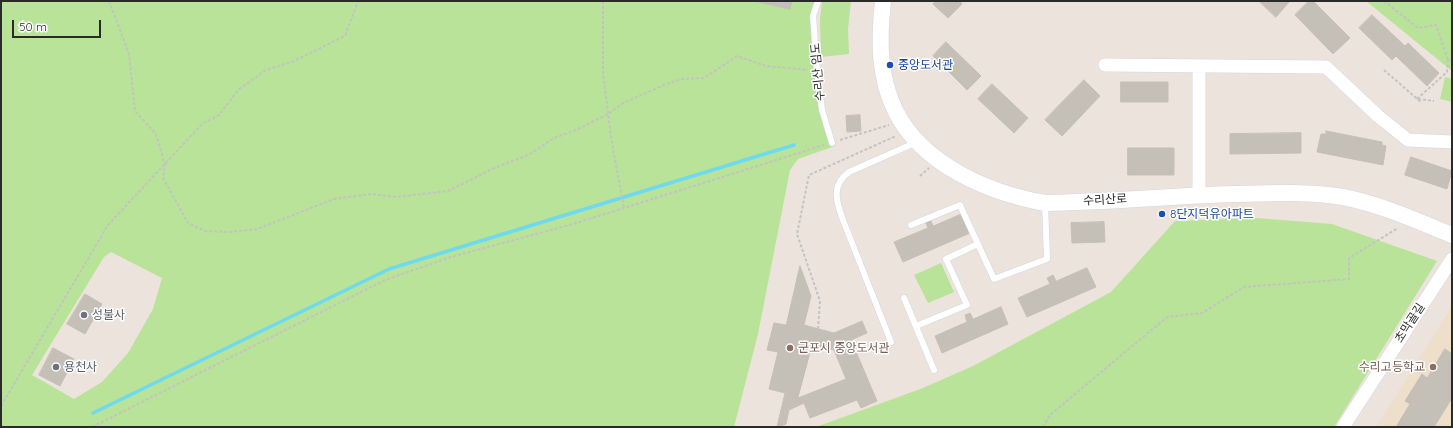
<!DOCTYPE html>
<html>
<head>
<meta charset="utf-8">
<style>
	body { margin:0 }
	#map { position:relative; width:1453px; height:428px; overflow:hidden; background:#ece3dc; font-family:Quicksand,sans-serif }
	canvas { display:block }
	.frame { position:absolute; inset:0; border:2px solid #2a2a2a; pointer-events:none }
	.scale { position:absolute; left:12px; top:20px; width:89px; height:18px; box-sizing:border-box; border:2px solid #2a2a2a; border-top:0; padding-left:5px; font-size:12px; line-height:14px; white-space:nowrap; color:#2a2a2a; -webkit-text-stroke:3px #fff; paint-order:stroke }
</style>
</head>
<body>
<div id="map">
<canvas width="1453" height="428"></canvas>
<div class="frame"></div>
<div class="scale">50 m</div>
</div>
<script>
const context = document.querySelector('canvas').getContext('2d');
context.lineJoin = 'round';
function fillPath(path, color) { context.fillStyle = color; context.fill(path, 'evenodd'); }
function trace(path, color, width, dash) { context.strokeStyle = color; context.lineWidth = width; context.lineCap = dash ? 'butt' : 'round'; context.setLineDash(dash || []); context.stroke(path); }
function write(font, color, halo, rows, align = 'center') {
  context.font = font + ' Quicksand,"Noto Sans KR",sans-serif'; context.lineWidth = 3; context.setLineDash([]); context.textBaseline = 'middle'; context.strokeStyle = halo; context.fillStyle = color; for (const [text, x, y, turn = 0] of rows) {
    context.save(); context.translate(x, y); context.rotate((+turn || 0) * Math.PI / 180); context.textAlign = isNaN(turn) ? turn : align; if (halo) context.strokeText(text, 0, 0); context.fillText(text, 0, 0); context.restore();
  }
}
fillPath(new Path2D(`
	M1452,306v121h-76z`), '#eedfcb');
fillPath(new Path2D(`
	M1,1h817l-5,16 9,93 13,36 -37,13 -8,11 -32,164 -24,93h-733zM111,252l51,26 -9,31 -25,44 -26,29 -28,17 -42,-24 72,-118z
	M822,1h29l-3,28 1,25 -28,3 -1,-37z
	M1366,1h86v70z
	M1445,77l7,2v23l-12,-3z
	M1257,218l75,6 105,37 -103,166h-518l107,-39 50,-22 138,-74 64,-71z
	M941,263l13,29 -26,11 -14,-28z`), '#b9e398');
trace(new Path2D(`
	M93,413l296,-144 405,-124`), '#6ed9ef', 3.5);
const building = new Path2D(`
	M755,1h37l-2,8z
	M936,1h24l2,3 -14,14 -15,-14z
	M1259,1h31l-14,16z
	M1309,1h4l37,37 -17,16 -38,-39z
	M1372,15l33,31 3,-3 31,30 -12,13 -31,-30 -4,4 -33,-32z
	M946,42l35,34 -14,14 -34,-34z
	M1084,80l16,16 -38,40 -17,-16z
	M1121,82h47v20h-47z
	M992,84l36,34 -14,15 -36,-34z
	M860,115l1,16 -14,1 -1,-16z
	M1326,131l56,11v3l4,1 -3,19 -66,-13 4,-18h5z
	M1301,133v20l-71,1v-20z
	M1128,148h46v27h-46z
	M1411,157l41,14 -5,18 -42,-14z
	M962,214l8,19 -67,29 -9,-20 34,-14 -3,-7 5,-2 3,7z
	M1104,222l1,20 -33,1 -1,-20z
	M800,266l11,30 -7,29 30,8 28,-12 5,12 -16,7 26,61 -16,7 -4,-8 -47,18 -6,-15 -15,7 -3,14 -9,3 8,-34 -16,-4 9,-37 -11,-2 7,-27 12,2zM812,346l22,4 12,29 -48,19z
	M1087,268l9,19 -69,30 -9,-19 32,-14 -3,-6 6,-3 3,6z
	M85,294l17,10 -17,30 -18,-10z
	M1001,307l7,17 -66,29 -7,-17 32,-14 -2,-7 5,-2 3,6z
	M53,348l21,11 -14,27 -21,-11z
	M1445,349l7,5v44l-18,29h-38l14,-23 -5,-3 17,-27 5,4z`);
fillPath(building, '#c4bfb7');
trace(building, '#c7bfb5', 1);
const service = new Path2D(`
	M818,1l-5,15 4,54 5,40 10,33
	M911,225l49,-20 34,74 53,-20 -2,-56
	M904,298l30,72
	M916,326l51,-21 -21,-46 32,-15
	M891,342l-48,-122c-7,-19 -12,-35 6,-48l68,-30`);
const minor = new Path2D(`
	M1105,65l221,2 52,49 30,24 44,2
	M1199,66v129
	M1343,427l109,-168`);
const tertiary = new Path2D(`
	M883,1c-4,37 -5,76 13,111 27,53 93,81 149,91 63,-1 126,-7 189,-9 36,-1 73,-3 109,3 37,7 74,24 109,38`);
trace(service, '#d1d6e3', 7);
trace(minor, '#d1d6e3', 14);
trace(tertiary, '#d1d6e3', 17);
trace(new Path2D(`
	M109,1l20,53 6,57 21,23 9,31 -2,13 25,45 17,8 25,1 27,-3 77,-30 37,-5 25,3 52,-6 44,-22 38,-15 24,-16 22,-8 32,-16 15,-11 41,-18 17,-6 23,-1 33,-22 29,10 42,4
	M603,1v72l9,71 12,64
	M1384,1l34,27 18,-3 12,35 4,-1
	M1384,70l38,33
	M1417,99l30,-27 1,-12
	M1418,99l16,2
	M840,140l49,-15
	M920,176l9,-8
	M818,329l2,-28 -23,-67 12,-59 87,-39
	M1,406l107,-181 94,-101 17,-9 19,-25 28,-20 28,-9 51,-25 13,-35
	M92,427l293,-147 66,-23 122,-33 251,-79
	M1043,427l7,-12 117,-98 35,-4 42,-26 105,-8v-21l49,-30`), '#c3c3c3', 2, [3, 2]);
trace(service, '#fff', 6);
trace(minor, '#fff', 13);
trace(tertiary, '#fff', 16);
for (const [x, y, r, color] of [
	[890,65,4,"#1a4fb4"],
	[1162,214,4,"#1a4fb4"],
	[84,315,4,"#6b7280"],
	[790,348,4,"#8d6e63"],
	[56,367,4,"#6b7280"],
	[1433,367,4,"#8d6e63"]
]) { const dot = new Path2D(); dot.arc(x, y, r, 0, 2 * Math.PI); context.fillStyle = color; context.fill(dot); trace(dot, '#fff', 1.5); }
write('12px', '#164399', '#fff', [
	["중앙도서관",898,65],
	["8단지덕유아파트",1170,214]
], 'left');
write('12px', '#2a2a2a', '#fff', [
	["수리산 임도",818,72,-95],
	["수리산로",1105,200,-3],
	["초막골길",1410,323,-57]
]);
write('12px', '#5b616d', '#fff', [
	["성불사",92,315],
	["용천사",64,367]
], 'left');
write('12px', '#785e54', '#fff', [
	["군포시 중앙도서관",798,348],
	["수리고등학교",1425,367,"right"]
], 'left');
</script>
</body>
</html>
